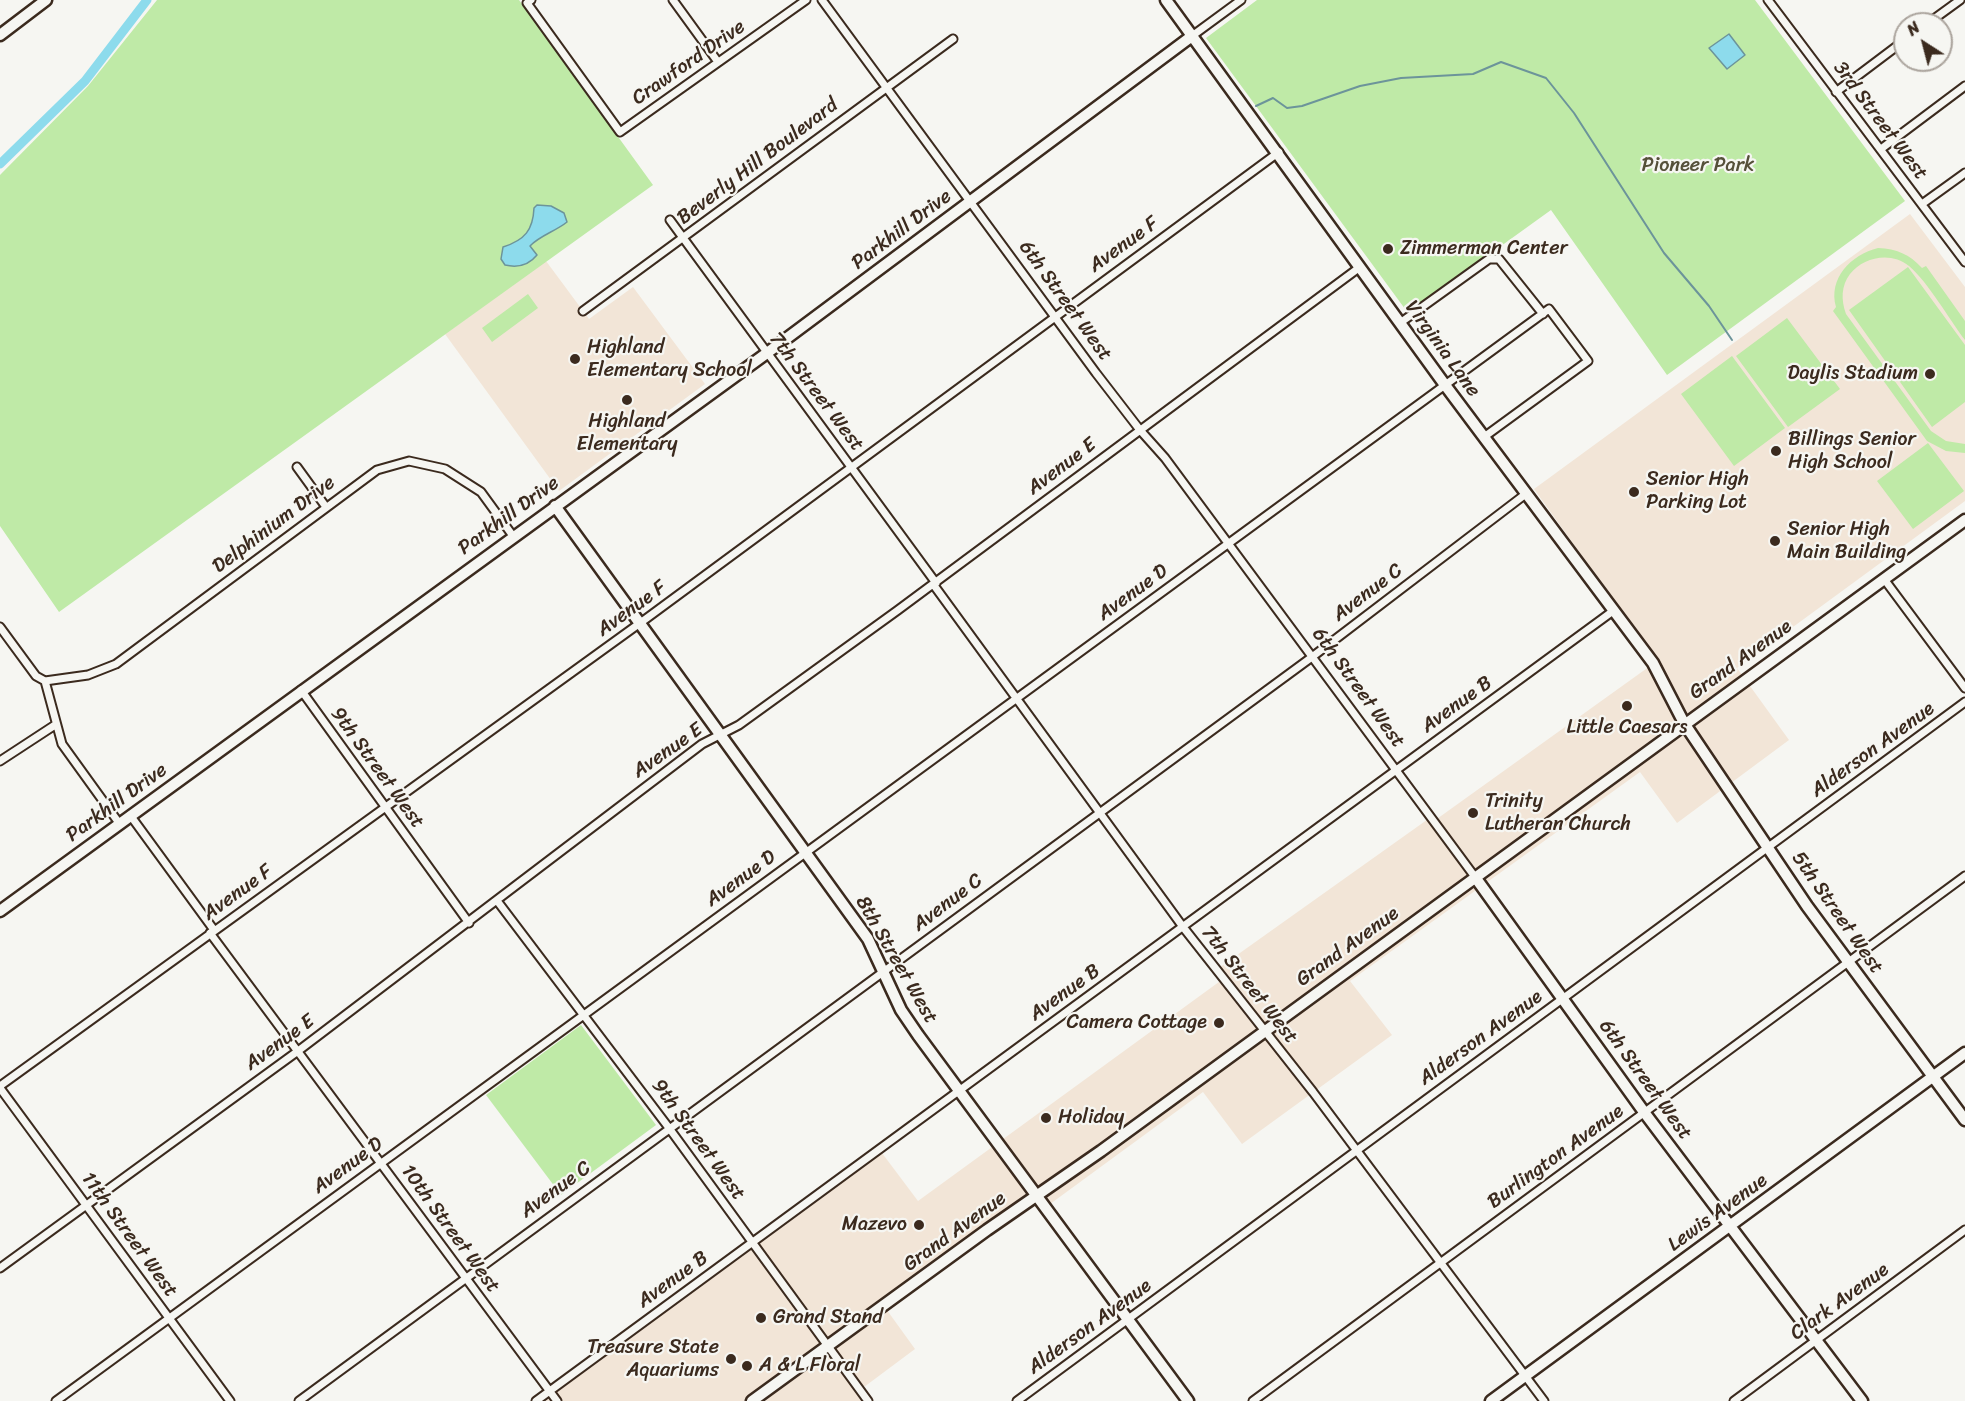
<!DOCTYPE html>
<html>
<head>
<meta charset="utf-8">
<style>
	body { margin:0 }
	#map { position:relative; width:1965px; height:1401px; overflow:hidden; background:#f6f6f2; font-family:Sriracha,sans-serif }
	canvas { display:block }
	.north { position:absolute; left:1893px; top:12px; width:60px; height:60px; box-sizing:border-box; background:#f6f6f2; border:2px solid #aba49d; border-radius:50%; rotate:324deg; font-size:16px; font-weight:700; line-height:24px; text-align:center; color:#3b2a1e }
	.north::after { content:''; display:block; margin:auto; width:21px; height:27px; background:#3b2a1e; clip-path:polygon(50% 0,100% 100%,50% 72%,0 100%) }
</style>
</head>
<body>
<div id="map">
<canvas width="1965" height="1401"></canvas>
<div class="north">N</div>
</div>
<script>
const context = document.querySelector('canvas').getContext('2d');
context.lineJoin = 'round';
function fillPath(path, color) { context.fillStyle = color; context.fill(path, 'evenodd'); }
function trace(path, color, width, dash) { context.strokeStyle = color; context.lineWidth = width; context.lineCap = dash ? 'butt' : 'round'; context.setLineDash(dash || []); context.stroke(path); }
function write(font, color, halo, rows, align = 'center') {
  context.font = font + ' Sriracha,sans-serif'; context.lineWidth = 4.5; context.setLineDash([]); context.textBaseline = 'middle'; context.strokeStyle = halo; context.fillStyle = color; for (const [text, x, y, turn = 0] of rows) {
    context.save(); context.translate(x, y); context.rotate((+turn || 0) * Math.PI / 180); context.textAlign = isNaN(turn) ? turn : align; if (halo) context.strokeText(text, 0, 0); context.fillText(text, 0, 0); context.restore();
  }
}
fillPath(new Path2D(`
	M1910,214l55,73v214l-228,167 52,72 -112,83 -37,-51 -290,209 42,54 -150,109 -39,-52 -157,115 -11,-11 -151,110 31,43 -55,41 8,11h-332l343,-252 39,52 305,-222 -7,-9 215,-153 3,4 223,-160 -123,-172z
	M546,261l43,58 44,-32 72,97 -146,107 -114,-157z`), '#f2e5d7');
fillPath(new Path2D(`
	M157,0h362l134,185 -594,427 -59,-86v-351l88,-89z
	M1257,0h498l150,201 -238,174 -116,-165 -143,103 -202,-275z
	M1878,248c19,1 31,6 44,20l4,-2 39,55v19c-16,-21 -37,-58 -56,-74 -18,-15 -46,-9 -59,8 -9,12 -9,26 -4,40l85,117 15,10 19,3v9l-19,-2 -19,-10 -94,-130 3,-4c-8,-29 15,-52 42,-59z
	M1908,267l57,78v57l-33,25 -83,-117z
	M528,294l10,14 -46,34 -10,-14z
	M1787,318l53,71 -52,38 -52,-71z
	M1732,356l53,72 -51,38 -53,-72z
	M1928,443l36,48 -51,38 -36,-48z
	M581,1025l75,100 -95,70 -75,-100z`), '#bfeaa7');
const water = new Path2D(`
	M1729,34l16,21 -18,14 -18,-21z
	M537,205l14,1 13,7 3,9c-11,9 -28,14 -37,24l7,9c-8,10 -19,13 -32,10l-4,-6 2,-12c22,-7 30,-17 31,-39z`);
fillPath(water, '#8ddbec');
trace(water, '#6c949a', 1.5);
trace(new Path2D(`
	M1256,106l17,-8 14,10 15,-2 58,-20 41,-8 72,-4 28,-12 45,16 28,35 90,140 45,53 23,34`), '#6c949a', 2);
trace(new Path2D(`
	M0,164l85,-83 62,-81`), '#8ddbec', 9);
const street = new Path2D(`
	M531,0l-4,3 93,129 186,-132
	M673,0l45,62
	M822,0l274,373 44,57 25,28 310,419
	M1768,0l197,262
	M1927,24l33,-24
	M1192,36l49,-36
	M1836,92l69,-52
	M1881,149l84,-63
	M1922,204l43,-31
	M670,220l266,363
	M583,311l370,-272
	M1400,323l89,-64h10l44,55
	M297,467l29,40
	M1884,579l81,109
	M933,584l250,343 130,165 231,309
	M0,627l36,49 9,5 17,63 57,79
	M45,681l43,-6 28,-11 261,-194 32,-9 36,8 36,23 32,44
	M301,690l168,233
	M0,761l55,-36
	M130,815l84,115
	M498,902l171,226 199,273
	M210,933l347,468
	M0,1086l647,-468 632,-466
	M0,1088l230,313
	M0,1268l298,-217 404,-307 37,-19 159,-115 462,-343
	M56,1401l1493,-1092 39,52 -104,76
	M299,1401l1013,-744 215,-164
	M536,1401l1077,-790
	M1017,1401l948,-699
	M1253,1401l712,-525
	M1734,1401l231,-171`);
const secondary = new Path2D(`
	M1166,0l279,385 208,278 31,60 123,183 158,214
	M0,35l46,-35
	M555,506l313,433 33,71 17,25 270,366
	M1475,877l169,235 218,289
	M0,911l767,-558 425,-317
	M1491,1401l474,-348`);
const primary = new Path2D(`
	M752,1401l235,-171 114,-79 864,-631`);
trace(street, '#3b2a1e', 11);
trace(secondary, '#3b2a1e', 15);
trace(primary, '#3b2a1e', 15);
trace(street, '#f6f6f2', 7);
trace(secondary, '#f6f6f2', 10);
trace(primary, '#f6f6f2', 10);
for (const [x, y, r, color] of [
	[1388,249,6,"#3b2a1e"],
	[575,359,6,"#3b2a1e"],
	[1930,374,6,"#3b2a1e"],
	[627,400,6,"#3b2a1e"],
	[1776,451,6,"#3b2a1e"],
	[1634,492,6,"#3b2a1e"],
	[1775,541,6,"#3b2a1e"],
	[1627,706,6,"#3b2a1e"],
	[1473,813,6,"#3b2a1e"],
	[1219,1023,6,"#3b2a1e"],
	[1046,1118,6,"#3b2a1e"],
	[919,1225,6,"#3b2a1e"],
	[761,1318,6,"#3b2a1e"],
	[731,1359,6,"#3b2a1e"],
	[747,1366,6,"#3b2a1e"]
]) { const dot = new Path2D(); dot.arc(x, y, r, 0, 2 * Math.PI); context.fillStyle = color; context.fill(dot); trace(dot, '#f6f6f2', 2); }
write('20px', '#3b2a1e', '#f6f6f2', [
	["Crawford Drive",689,63,-35],
	["3rd Street West",1880,121,53],
	["Beverly Hill Boulevard",758,162,-37],
	["Parkhill Drive",902,230,-37],
	["Avenue F",1124,245,-36],
	["6th Street West",1065,301,54],
	["Virginia Lane",1442,349,54],
	["7th Street West",816,392,53],
	["Avenue E",1062,467,-37],
	["Parkhill Drive",509,516,-36],
	["Delphinium Drive",274,525,-37],
	["Avenue D",1133,593,-36],
	["Avenue C",1368,593,-37],
	["Avenue F",632,609,-36],
	["Grand Avenue",1741,660,-36],
	["6th Street West",1358,688,54],
	["Avenue B",1457,705,-36],
	["Alderson Avenue",1873,750,-36],
	["Avenue E",668,751,-35],
	["9th Street West",377,768,54],
	["Parkhill Drive",117,803,-36],
	["Avenue D",741,879,-36],
	["Avenue F",238,893,-36],
	["Avenue C",948,903,-37],
	["5th Street West",1837,913,55],
	["Grand Avenue",1348,947,-36],
	["8th Street West",896,960,60],
	["7th Street West",1249,985,52],
	["Avenue B",1065,993,-36],
	["Alderson Avenue",1481,1038,-36],
	["Avenue E",280,1043,-36],
	["6th Street West",1645,1080,54],
	["9th Street West",698,1140,54],
	["Burlington Avenue",1556,1157,-36],
	["Avenue D",348,1166,-36],
	["Avenue C",556,1190,-36],
	["Lewis Avenue",1718,1213,-36],
	["10th Street West",450,1229,54],
	["Grand Avenue",955,1232,-36],
	["11th Street West",129,1235,54],
	["Avenue B",673,1280,-36],
	["Clark Avenue",1840,1302,-36],
	["Alderson Avenue",1090,1327,-36]
]);
write('20px', '#555039', '#f6f6f2', [
	["Pioneer Park",1698,166]
]);
write('20px', '#3b2a1e', '#f6f6f2', [
	["Zimmerman Center",1400,249],
	["Highland",587,348],
	["Elementary School",587,371],
	["Daylis Stadium",1918,374,"right"],
	["Highland",627,422,"center"],
	["Elementary",627,445,"center"],
	["Billings Senior",1788,440],
	["High School",1788,463],
	["Senior High",1646,480],
	["Parking Lot",1646,503],
	["Senior High",1787,530],
	["Main Building",1787,553],
	["Little Caesars",1627,728,"center"],
	["Trinity",1485,802],
	["Lutheran Church",1485,825],
	["Camera Cottage",1207,1023,"right"],
	["Holiday",1058,1118],
	["Mazevo",907,1225,"right"],
	["Grand Stand",773,1318],
	["Treasure State",719,1348,"right"],
	["Aquariums",719,1371,"right"],
	["A & L Floral",759,1366]
], 'left');
</script>
</body>
</html>
